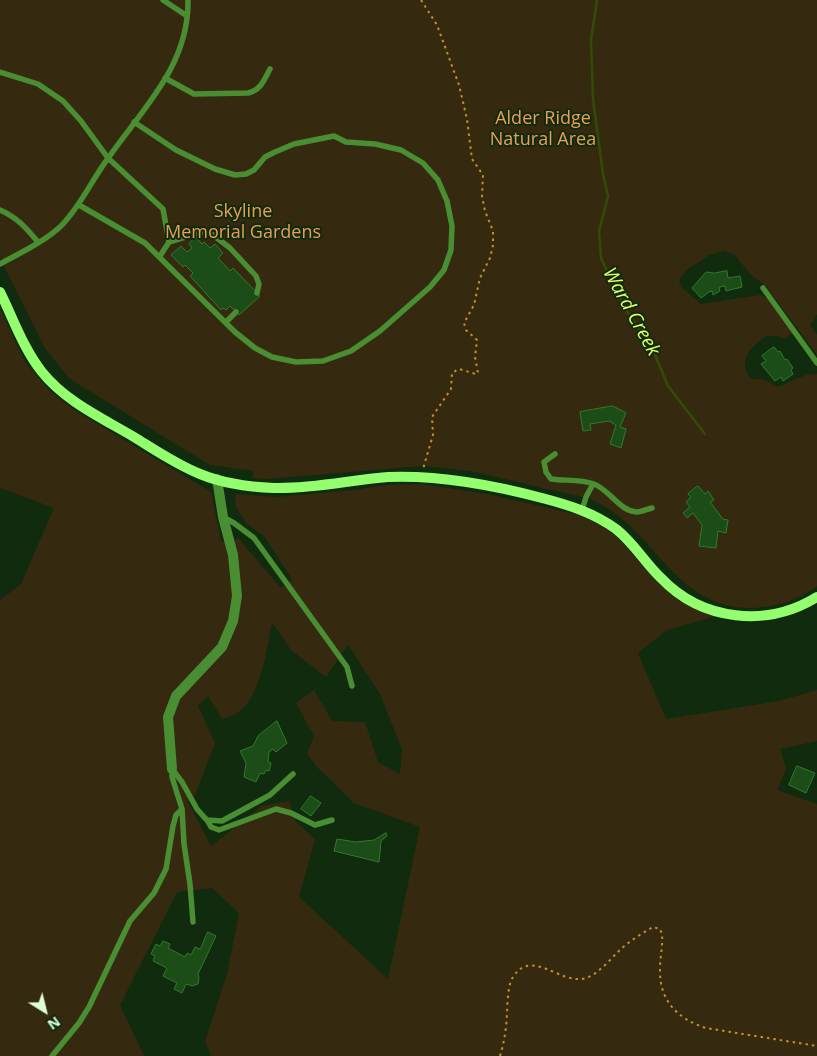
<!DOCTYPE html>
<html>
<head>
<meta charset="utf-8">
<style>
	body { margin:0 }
	#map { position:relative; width:817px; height:1056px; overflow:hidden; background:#112b0e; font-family:"Open Sans",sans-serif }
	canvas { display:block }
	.north { position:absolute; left:20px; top:986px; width:50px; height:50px; -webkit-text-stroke:4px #112b0e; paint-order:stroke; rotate:144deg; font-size:14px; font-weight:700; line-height:20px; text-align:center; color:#deffd7 }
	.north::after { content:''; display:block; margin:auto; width:18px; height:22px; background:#deffd7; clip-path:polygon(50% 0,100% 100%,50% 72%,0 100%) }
</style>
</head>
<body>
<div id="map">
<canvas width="817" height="1056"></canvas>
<div class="north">N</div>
</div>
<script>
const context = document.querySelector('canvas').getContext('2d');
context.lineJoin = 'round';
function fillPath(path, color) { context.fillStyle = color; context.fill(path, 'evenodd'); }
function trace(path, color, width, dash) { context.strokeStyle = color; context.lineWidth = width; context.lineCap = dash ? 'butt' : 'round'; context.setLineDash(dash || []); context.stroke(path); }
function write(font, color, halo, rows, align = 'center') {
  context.font = font + ' "Open Sans",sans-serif'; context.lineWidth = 4; context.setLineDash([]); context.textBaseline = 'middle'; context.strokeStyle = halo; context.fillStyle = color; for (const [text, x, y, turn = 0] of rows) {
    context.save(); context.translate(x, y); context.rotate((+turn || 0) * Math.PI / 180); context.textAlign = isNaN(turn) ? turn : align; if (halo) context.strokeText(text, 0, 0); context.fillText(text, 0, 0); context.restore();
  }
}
fillPath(new Path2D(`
	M0,0h817v314l-7,11 7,10v20l-51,-69 -15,-11 -17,-21 -10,-3 -15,4 -24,16 -6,9 2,7 20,17 59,-9 7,3 26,35 -9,5 -8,-2h-10c-16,12 -29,24 -15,43h12l15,8 28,-12 11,-1v212c-18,14 -41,21 -64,22 -82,1 -97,-82 -163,-109l-119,-28 -36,-4 -13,-1 -156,13 -14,-1 2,-7 -44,-6 -140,-86 -26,-32 -44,-89z
	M0,308l25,54 25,29 23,18 138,83 10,49 18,-2 42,49 11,-9 -28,-43 -17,-12 -12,-18 1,-12 40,3 79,-7 31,-5 35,-1 66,10 93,21 26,13 17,15 35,40 21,16 37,17 -49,14 -29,23 28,66 113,-18 38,-11v51l-37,8 6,20 -9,21 40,14v252h-606l-6,-15 22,-67 12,-61 -27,-25 -35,4 -57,113 24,51h-144v-456l21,-16 33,-76 -54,-20zM272,622l19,28 35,27 22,-32 32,49 22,55 -2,25 -22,-12 -13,-40 -33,-1 -18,-31 -18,13 18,33 -7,18 11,14 36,35 66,24 -32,152 -89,-82 16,-58 -19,-17 -7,-21 -27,5 -51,40 -23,-44 7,-7 20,-52 -17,-37 10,-10 14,23c6,-2 13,-4 18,-8 21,-16 27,-64 32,-89z`), '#352a10');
trace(new Path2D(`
	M597,0l-6,40 2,59 10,75 5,22 -9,35 2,27 23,49 29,43 15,36 37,48`), '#334c05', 2.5);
const building = new Path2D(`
	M196,237l6,7 2,-2 6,6 5,-4 8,9 -5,5 12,13 3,-3 27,28 -21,19 -9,-9 -4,4 -3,-2 -2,2 -31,-34 3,-3 -8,-8 -2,2 -12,-12 10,-9 6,6 5,-4 -3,-4z
	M727,271l1,7 12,-2 2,11 -16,4 -1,-5 -5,1 -1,1 1,3 -7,4 -1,-4 -3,1 -8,6 -9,-10 14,-16 8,1z
	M774,347l4,5 2,-1 5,9 2,-1 6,9 -2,2 2,4 -10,7 -2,-4 -6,4 -14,-17 5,-3 -4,-5z
	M613,406l13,7 -6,14 6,2 -5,19 -11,-4 6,-19 -7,-4 -19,3 1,6 -8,1 -3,-19z
	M698,486l7,8 3,-3 6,9 -4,2 13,17 5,1 -2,13 -8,-2 -2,17 -17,-2 3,-21 -9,-12 -6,5 -4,-5 7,-6 -4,-5 5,-5 -3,-3z
	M277,721l10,22 -11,9 -3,-3 -4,3 -1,10 3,1 -2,8 -3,-1 -2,4 -4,-1 -4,9 -12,-5 2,-14 -6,-12 13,-5 5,-10z
	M797,766l18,7 -9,20 -17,-8z
	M311,796l10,7 -10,13 -10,-7z
	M386,833l1,3 -6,5 -2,21 -45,-11 3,-12 19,3 18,-2z
	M208,932l8,4 -18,38 1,4 -1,6 -6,2 -6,-2 -4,9 -8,-4 3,-6 -14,-7 4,-8 -14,-7 2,-5 -4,-2 5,-10 4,2 3,-5 7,3 -2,4 17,9 2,-4 4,2 4,-8 5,2z`);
fillPath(building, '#1c4d18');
trace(building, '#2e7c28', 1);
trace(new Path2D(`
	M421,0l16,25 22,60 8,34 5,40 11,16 -1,21 3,15 8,20v14l-3,13 -10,20 -6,27 -10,18 2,7 11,10 -2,17 3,16 -2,1 -17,-5 -7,4 -1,16 -19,28 1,18 -10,34
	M500,1056c3,-10 5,-19 6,-30 2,-13 0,-38 7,-49 19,-30 48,9 73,1 14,-5 24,-19 35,-29 9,-8 21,-16 32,-22l7,2 2,5c1,12 -2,23 -2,35 -1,32 18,50 46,59l111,18`), '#c79023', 2, [2.5, 4]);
trace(new Path2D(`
	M163,0l24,16
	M0,72l38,12 25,17 18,20 27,37 55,51 6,33 -9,14
	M165,78l29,16 54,-1c13,-3 16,-13 22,-24
	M79,205l66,38 90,89 20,16 17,9 24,5 27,-1 28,-10 29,-20 50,-44 14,-17 7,-20 1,-24 -5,-25 -9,-21 -15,-17 -22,-13 -26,-6 -29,-2 -12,-6 -40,8 -19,8 -10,5 -11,13 -8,4 -11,1 -20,-6 -39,-19 -42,-28
	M0,210c17,7 27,19 38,32
	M169,242l26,-8 8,-2 10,3 17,13 26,28 3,8 -2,9
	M0,264c20,-11 44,-22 61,-38 20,-20 31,-47 48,-69 35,-50 80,-92 79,-157
	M763,288l54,75
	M226,322l10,-10
	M555,454l-11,8 2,10 5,7c14,2 29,0 43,5 16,6 25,27 43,28 4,0 11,-3 15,-4
	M582,510l4,-13 7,-13
	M223,517l11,6 20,15 93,129 5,19
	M172,769l10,13 15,27 7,8 3,3 15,1 48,-26 23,-21
	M172,769v8l10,32 2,35 6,40 3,38
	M207,820l4,7 8,3 57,-21 15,4 24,12 17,-5
	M52,1056l27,-33 10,-16 41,-86 24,-28 12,-24 7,-43 3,-11 6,-6`), '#4a8e34', 5.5);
trace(new Path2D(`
	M172,769l-4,-52 8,-21 46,-49 11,-26 4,-25 -4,-41 -10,-38 -6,-38`), '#4a8e34', 10);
trace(new Path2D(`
	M0,292c13,26 23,56 42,80 23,29 60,46 92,65 21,13 43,28 66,37 24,10 49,13 74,14 39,1 76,-8 114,-11 51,-2 105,8 154,21 27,7 52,15 74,31 18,14 29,34 45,49 41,43 106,50 156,19`), '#93ff6e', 10);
write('18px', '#ec9d56', '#112b0e', [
	["Alder Ridge",543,119],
	["Natural Area",543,140],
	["Skyline",243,212],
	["Memorial Gardens",243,233]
]);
write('italic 19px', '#e3ff65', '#112b0e', [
	["Ward Creek",631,312,61]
]);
</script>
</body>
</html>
